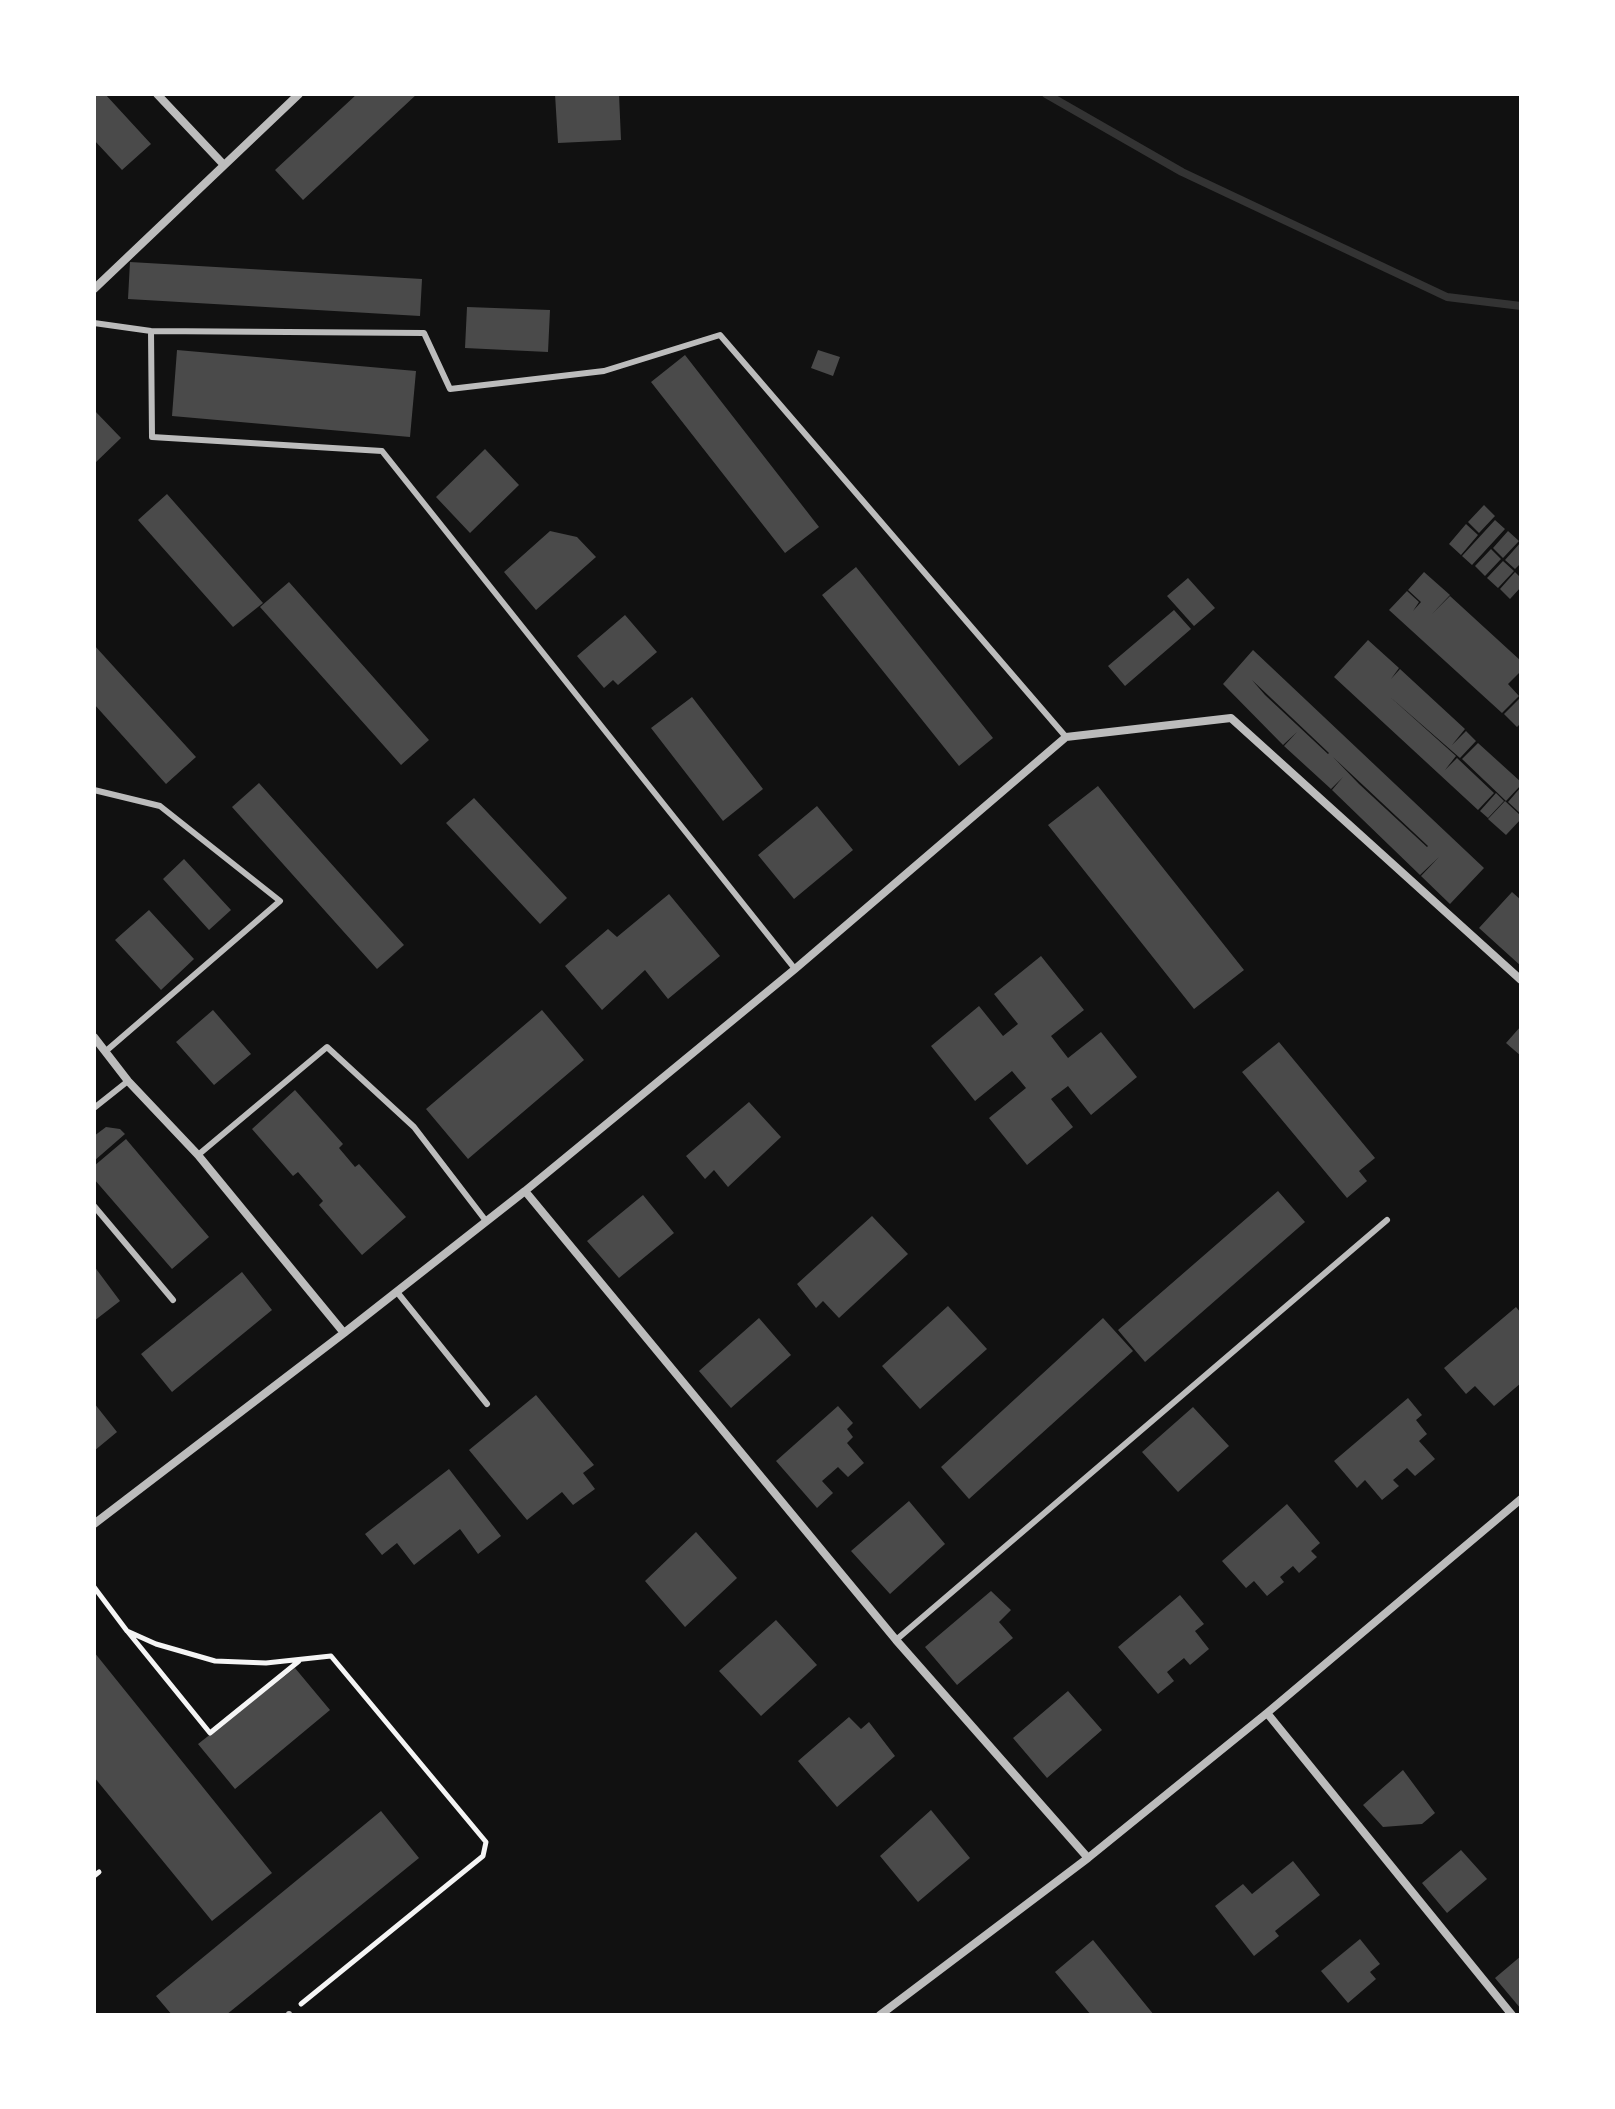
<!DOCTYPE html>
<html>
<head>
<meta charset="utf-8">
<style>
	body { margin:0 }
	#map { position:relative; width:1615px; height:2109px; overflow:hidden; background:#111; font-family:Manrope,sans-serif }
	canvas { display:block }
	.frame { position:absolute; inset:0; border:96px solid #fff; pointer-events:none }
</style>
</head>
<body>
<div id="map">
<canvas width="1615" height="2109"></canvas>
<div class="frame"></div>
</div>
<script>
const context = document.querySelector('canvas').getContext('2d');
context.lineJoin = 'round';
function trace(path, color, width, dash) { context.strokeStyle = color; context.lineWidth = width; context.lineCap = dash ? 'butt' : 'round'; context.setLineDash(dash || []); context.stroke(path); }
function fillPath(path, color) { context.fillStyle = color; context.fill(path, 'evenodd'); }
trace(new Path2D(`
	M1046,94l136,78 265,125 74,9`), '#333', 8);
fillPath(new Path2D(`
	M94,94h11l46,50 -29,26 -28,-30z
	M357,94h60l-114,106 -28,-30z
	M555,94h64l2,46 -63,3z
	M130,262l292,17 -2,37 -292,-17z
	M467,307l83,3 -2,42 -83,-4z
	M177,350l239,21 -6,66 -238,-21z
	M818,350l22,7 -7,19 -22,-8z
	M685,355l134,172 -34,26 -134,-171z
	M94,410l27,28 -27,26z
	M485,449l34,36 -49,48 -34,-36z
	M167,494l96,109 -30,24 -95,-107z
	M1484,505l11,11 -16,17 -11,-11z
	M1495,520l10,9 -33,36 -10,-9z
	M1466,524l12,11 -17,20 -12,-11z
	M550,531l27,6 19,20 -60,53 -32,-38z
	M1508,531l11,10 -16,17 -10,-10z
	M1521,542v21l-6,6 -10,-9z
	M1491,549l10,10 -16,17 -10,-10z
	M1503,561l11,10 -16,17 -11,-10z
	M856,567l137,171 -34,28 -137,-171z
	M1424,572l26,23 -18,19 18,-18 71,65v10l-13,13 11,12 -17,17 -113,-103 18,-19 12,11 -6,9 8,-9 -13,-12z
	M1515,572l6,6v9l-11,12 -10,-10z
	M1188,578l27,30 -21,18 -27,-30z
	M289,582l140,158 -28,25 -141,-158z
	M1174,610l17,19 -66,57 -17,-20z
	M625,615l32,37 -39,33 -5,-5 -9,8 -27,-32z
	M1368,640l31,28 -8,11 9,-10 65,60 -13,16 14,-14 10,10 -16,17 -71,-62 67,60 -11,14 12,-12 37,35 -16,17 -144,-133z
	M94,645l102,112 -30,27 -72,-80z
	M1253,650l231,218 -34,36 -29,-28 18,-19 -19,18 -88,-85 11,-13 -12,12 -47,-43 13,-14 -14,13 -60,-61zM1252,680l77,73 -1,1 -63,-59zM1333,757l95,89 -1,1 -68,-63z
	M692,697l71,92 -40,32 -72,-93z
	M1521,697v26l-4,4 -13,-13z
	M1478,743l43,39v3l-15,16 -44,-42z
	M259,783l145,162 -27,24 -145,-162z
	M1098,786l146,184 -50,39 -146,-184z
	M1521,787v27l-13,-12z
	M1496,793l8,8 -16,17 -8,-7z
	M474,798l93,100 -27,26 -94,-101z
	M1505,801l16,15v3l-15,16 -18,-16z
	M817,806l36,44 -59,49 -36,-44z
	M184,859l47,51 -22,20 -46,-51z
	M1512,892l9,8v66l-42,-38z
	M669,894l51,62 -52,43 -23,-29 -43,40 -37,-44 43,-37 9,8z
	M149,910l45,49 -33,31 -46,-50z
	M1041,956l43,54 -33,26 17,22 33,-26 36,45 -46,38 -23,-29 -17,13 22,28 -46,38 -38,-47 37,-30 -14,-17 -37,30 -44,-55 48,-40 24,30 15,-12 -24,-30z
	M213,1010l38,44 -37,31 -38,-43z
	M542,1010l42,50 -116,99 -42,-50z
	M1521,1026v30l-15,-13z
	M1279,1042l96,116 -16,13 8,10 -20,17 -105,-126z
	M295,1090l48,54 -4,4 16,19 4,-3 47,53 -44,38 -43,-50 4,-4 -25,-29 -5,4 -41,-47z
	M749,1102l32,35 -53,50 -14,-17 -9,9 -19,-23z
	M106,1127l14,2 5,5 -31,27v-25z
	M126,1139l83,98 -37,32 -78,-90v-13z
	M1278,1191l27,31 -160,140 -27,-32z
	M643,1195l31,38 -55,45 -32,-37z
	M872,1216l36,38 -69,64 -16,-17 -7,7 -19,-24z
	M94,1266l26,35 -26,20z
	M242,1272l30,38 -100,82 -31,-38z
	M948,1306l39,43 -67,60 -38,-43z
	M1516,1307l5,6v70l-27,23 -19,-20 -9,8 -22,-26z
	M759,1318l32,37 -60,53 -32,-37z
	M1103,1318l30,33 -164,148 -28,-32z
	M536,1395l58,70 -11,8 12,16 -22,16 -11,-13 -35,28 -58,-70z
	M1408,1398l14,17 -6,5 11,14 -8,7 16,18 -20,17 -8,-8 -14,12 6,6 -17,14 -17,-20 -8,8 -23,-27z
	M94,1403l23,29 -23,19z
	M838,1406l15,17 -6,6 6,8 -6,6 17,20 -16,14 -10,-10 -16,14 11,12 -16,15 -41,-47z
	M1193,1407l36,39 -51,46 -36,-40z
	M449,1469l52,67 -23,18 -18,-25 -46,36 -17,-22 -15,12 -17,-21z
	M909,1501l36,43 -55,50 -39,-43z
	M1287,1504l33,39 -9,8 6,6 -18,16 -6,-7 -13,11 4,5 -17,14 -13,-15 -8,7 -24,-27z
	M696,1532l41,46 -52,49 -40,-46z
	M991,1591l20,19 -12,12 14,16 -56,47 -32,-38z
	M1180,1595l24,29 -9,7 14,18 -19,16 -6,-7 -17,14 7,9 -16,13 -40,-47z
	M776,1620l41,45 -56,51 -42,-45z
	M94,1652l178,221 -60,48 -118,-144z
	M295,1668l35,42 -95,79 -37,-45z
	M1068,1691l34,39 -55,48 -34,-40z
	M849,1717l12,12 8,-7 26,34 -58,51 -39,-46z
	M1403,1770l32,43 -13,11 -39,3 -20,-22z
	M931,1810l39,48 -52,44 -38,-46z
	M381,1811l38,47 -193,157h-54l-16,-19z
	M1461,1850l26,29 -40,34 -25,-30z
	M1293,1861l27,34 -45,36 4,5 -25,20 -39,-50 28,-22 9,10z
	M1360,1939l20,25 -10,8 6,7 -28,24 -27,-32z
	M1093,1940l61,75h-63l-36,-43z
	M1521,1956v53l-26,-31z`), '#4a4a4a');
trace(new Path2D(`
	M94,1587l33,44 29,13 59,17 51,2 65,-7 155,186 -3,14 -182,148
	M128,1632l82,101 89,-72
	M94,1876l5,-4`), '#f5f5f5', 5);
trace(new Path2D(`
	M94,323l57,8 273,2 26,56 154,-18 116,-36 346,402
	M151,331l1,106 230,14 413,518
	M94,790l66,16 120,95 -174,150
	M94,1108l34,-27
	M198,1155l129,-108 87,80 72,94
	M94,1206l79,94
	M397,1292l90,112
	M896,1640l491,-420
	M289,2014v1`), '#bcbcbc', 6);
trace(new Path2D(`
	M157,94l67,71
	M94,289l205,-195
	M94,1037l34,44 70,74 146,178
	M525,1191l371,449 192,218
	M94,1524l250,-191 181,-142 270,-222 271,-232 165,-19 290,262
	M1267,1713l245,302
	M880,2015l208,-157 179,-145 254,-214`), '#bcbcbc', 8);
</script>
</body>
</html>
